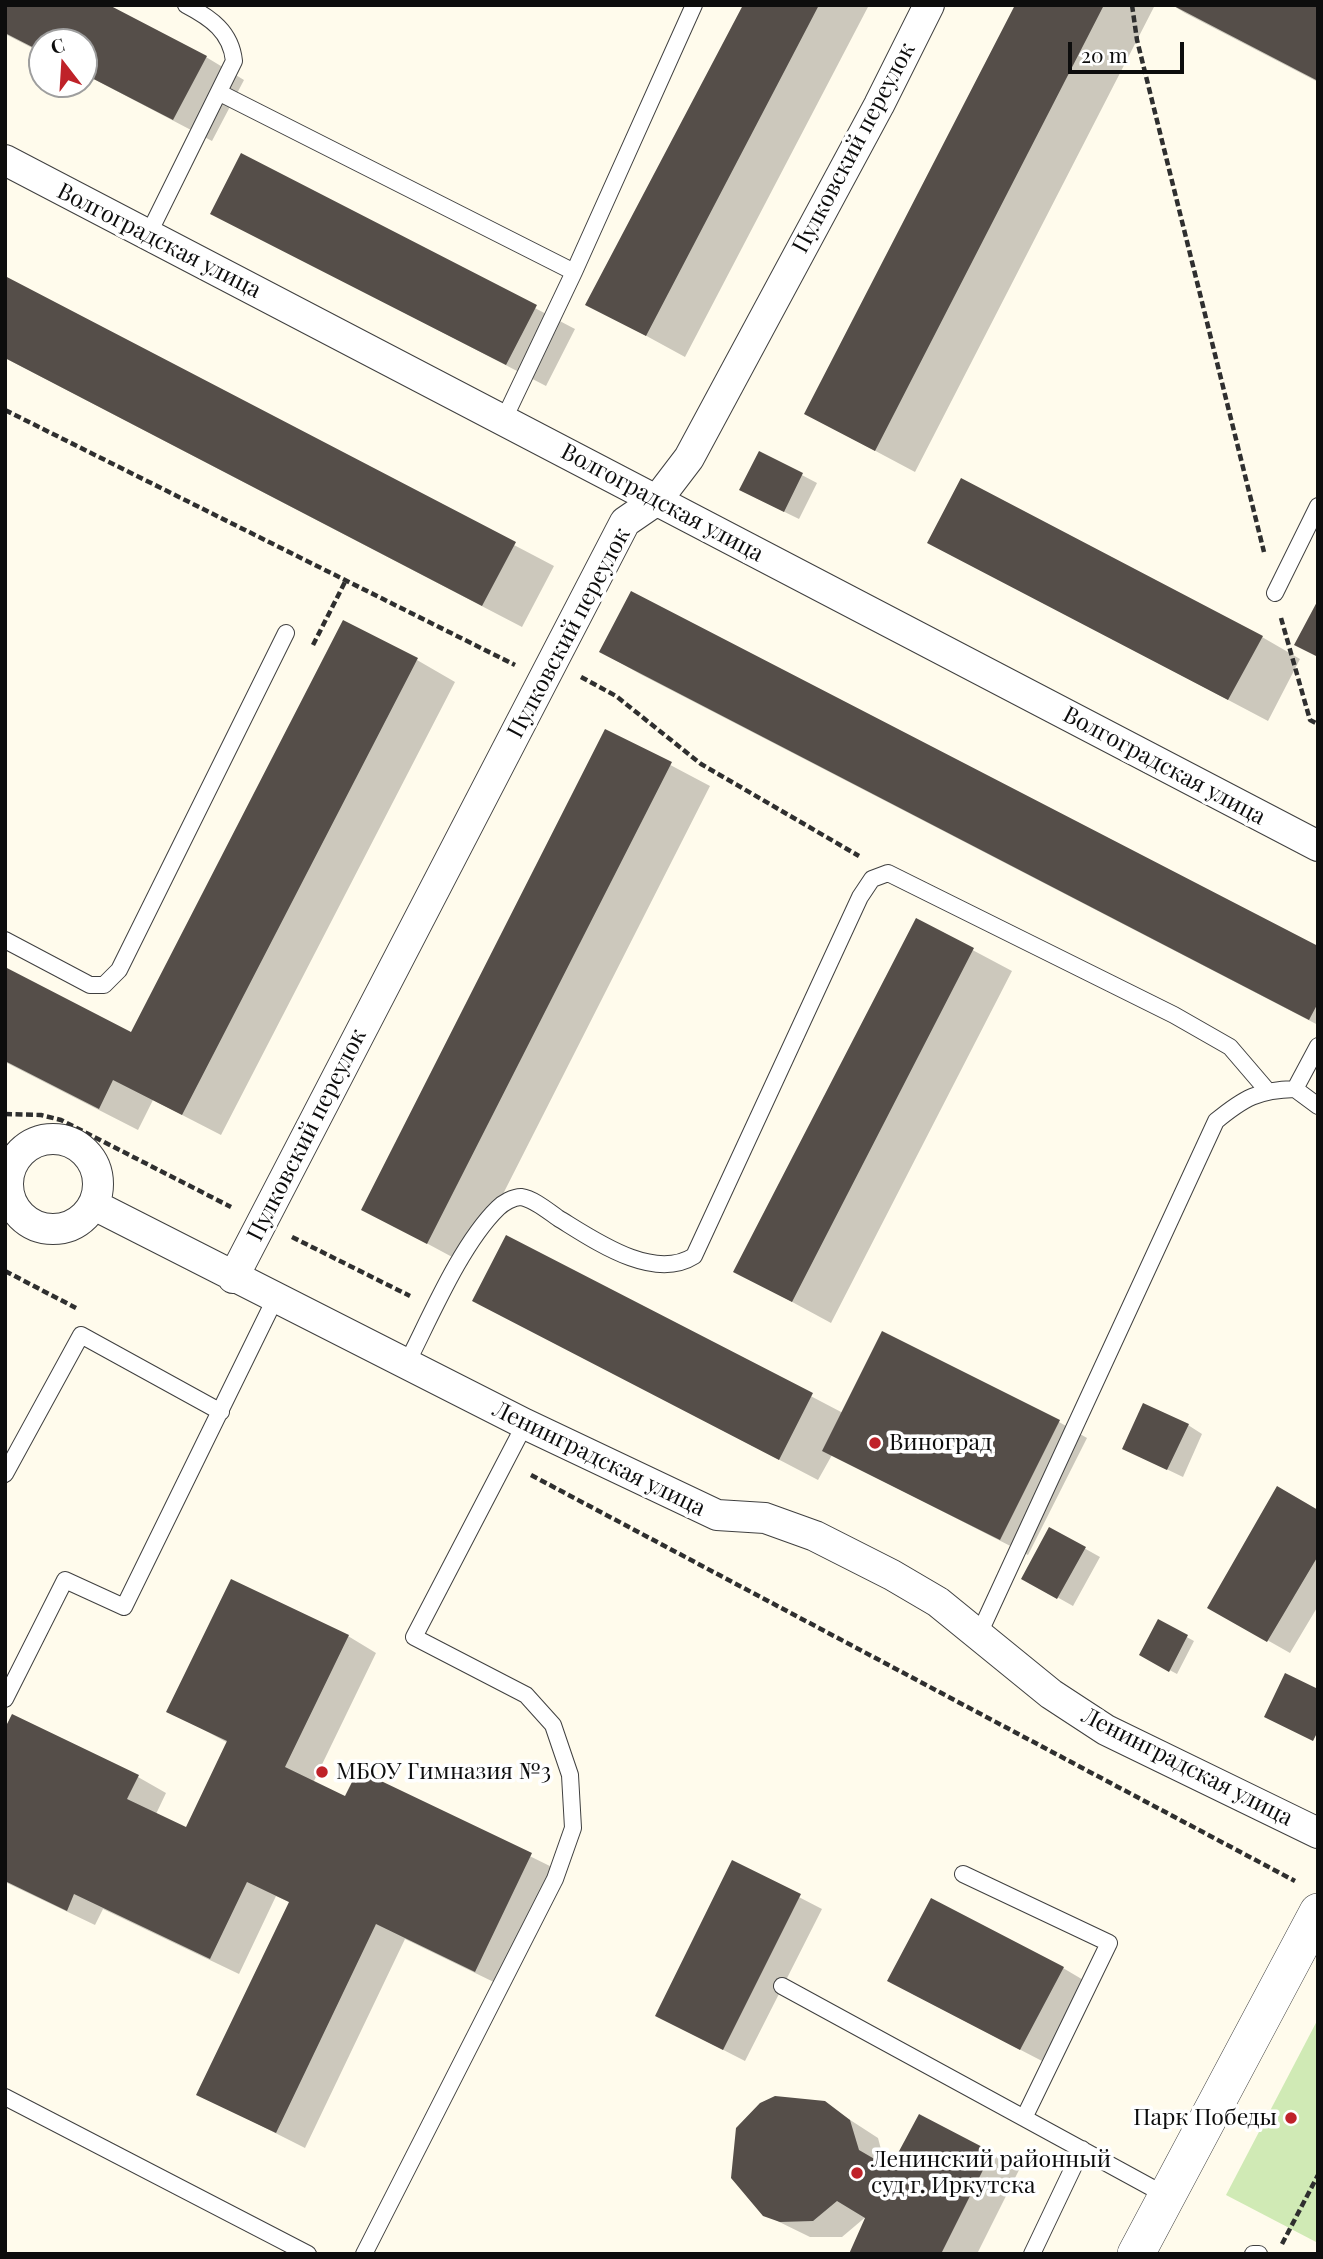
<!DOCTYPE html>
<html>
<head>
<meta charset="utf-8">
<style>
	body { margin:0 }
	#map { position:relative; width:1323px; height:2259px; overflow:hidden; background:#fffbec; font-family:"Playfair Display",serif }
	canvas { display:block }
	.frame { position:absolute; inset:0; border:7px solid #0d0d0d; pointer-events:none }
	.north { position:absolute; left:28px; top:28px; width:70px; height:70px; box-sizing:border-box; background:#fff; border:2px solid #9e9e9e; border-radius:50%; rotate:343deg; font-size:19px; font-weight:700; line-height:28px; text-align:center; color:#0d0d0d }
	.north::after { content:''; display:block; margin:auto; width:24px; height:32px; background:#bf2229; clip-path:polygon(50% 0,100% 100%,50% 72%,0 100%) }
	.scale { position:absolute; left:1068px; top:42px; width:116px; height:32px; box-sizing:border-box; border:4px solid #0d0d0d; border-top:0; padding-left:9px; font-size:21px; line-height:24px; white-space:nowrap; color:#0d0d0d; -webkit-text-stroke:5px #fff; paint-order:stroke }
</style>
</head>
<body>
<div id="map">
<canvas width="1323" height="2259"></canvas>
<div class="frame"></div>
<div class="north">С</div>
<div class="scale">20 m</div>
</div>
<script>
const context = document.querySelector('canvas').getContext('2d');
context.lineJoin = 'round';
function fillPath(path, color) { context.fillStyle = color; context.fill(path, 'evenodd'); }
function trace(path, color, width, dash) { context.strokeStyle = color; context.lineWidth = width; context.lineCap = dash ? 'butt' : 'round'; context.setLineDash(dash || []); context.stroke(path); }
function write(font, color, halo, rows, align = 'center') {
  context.font = font + ' "Playfair Display",serif'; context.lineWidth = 7; context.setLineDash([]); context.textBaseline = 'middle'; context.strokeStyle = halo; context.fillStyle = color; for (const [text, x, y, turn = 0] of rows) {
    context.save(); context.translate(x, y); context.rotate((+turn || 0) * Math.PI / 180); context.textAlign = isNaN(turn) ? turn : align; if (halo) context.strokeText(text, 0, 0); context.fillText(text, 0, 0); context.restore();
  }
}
fillPath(new Path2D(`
	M1318,2019v224l-92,-48z`), '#d0eab5');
fillPath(new Path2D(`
	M5,5l201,52 38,23 -32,61 -128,-67v-32h-42v11l-37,-19z
	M745,5h124l-184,352 -97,-53z
	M1017,5h138l-240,467 -109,-58z
	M1172,5h146v77l-133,-69z
	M242,155l333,174 -29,57 -334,-173z
	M5,278l549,288 -32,61 -517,-269z
	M760,453l57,30 -18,36 -43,-21z
	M929,542l333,95 38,22 -32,62z
	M601,652l717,296v77l-678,-351z
	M417,660l38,22 -234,453 -68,-35 -15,30 -133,-68v-93l127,65z
	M606,731l104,55 -243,479 -104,-56z
	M916,920l96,51 -181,352 -96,-52z
	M507,1237l336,176 216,9 28,16 -59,117 -196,-100 -14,25 -343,-179z
	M1188,1425l14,9 -19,43 -44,-21z
	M1318,1511v95l-28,47 -81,-46z
	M1050,1529l50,28 -27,49 -50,-28z
	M1159,1622l35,19 -17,33 -36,-19z
	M348,1636l28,17 -63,130 33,15 13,-26 201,99 -56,116 -99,-48 -100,209 -107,-54 93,-191 -15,-7 -37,78 -136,-65 -8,16 -90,-43v-150l133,45 28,16 -10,21 31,15 41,-86 -59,-32z
	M733,1863l89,46 -77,152 -88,-45z
	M1063,1968l22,13 -43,80 -131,-68z
	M824,2103l54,35 8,30 5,2 100,-17 28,17 -42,84h-126l17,-39 -26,22h-32l-45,-22z`), '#0003');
fillPath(new Path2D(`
	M5,5h104l98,51 -34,64 -89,-46v-32h-42v10l-37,-19z
	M743,5h76l-173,331 -61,-31z
	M1015,5h89l-229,446 -71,-37z
	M1172,5h146v76z
	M241,153l296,152 -31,60 -296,-151z
	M5,276l511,266 -34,64 -477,-248z
	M759,451l44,22 -19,39 -45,-22z
	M961,478l302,158 -35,64 -301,-157z
	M631,591l687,355v57l-9,17 -710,-368z
	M1318,600v57l-24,-12z
	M343,620l75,38 -236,457 -69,-35 -14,29 -94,-48v-94l126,65z
	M605,729l67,33 -245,482 -66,-34z
	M916,918l58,30 -182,354 -59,-30z
	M506,1235l307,158 -34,67 -307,-159z
	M882,1331l178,89 -60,120 -178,-89z
	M1143,1403l46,21 -22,46 -45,-21z
	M1277,1486l41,24v46l-51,86 -60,-34z
	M1049,1527l37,20 -29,52 -36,-20z
	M231,1579l118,56 -64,132 60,29 13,-26 174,83 -57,119 -99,-48 -100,209 -80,-38 93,-193 -42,-20 -37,77 -136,-65 -7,17 -62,-30v-153l7,-14 127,61 -12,24 59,28 41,-86 -61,-29z
	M1158,1619l30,16 -19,37 -30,-17z
	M1285,1673l33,16v42l-5,10 -49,-24z
	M732,1860l69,34 -78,156 -68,-34z
	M931,1898l133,69 -44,83 -133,-69z
	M775,2096l50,5 25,19 9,30 31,18 29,-54 73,38 -51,102h-92l16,-36 -28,-17 -24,20 -33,1 -17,-6 -32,-38 5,-50 24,-25z`), '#554e49');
const service = new Path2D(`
	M220,93l354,179
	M148,235l86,-174c-3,-29 -23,-43 -48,-56
	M504,419l70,-147 120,-267
	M1275,593l43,-87
	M5,940l85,45h14l15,-15 167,-337
	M1295,1089l23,17
	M406,1365c24,-47 55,-121 92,-157 5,-5 15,-11 23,-11 13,2 27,14 37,21 36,22 95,64 136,38l166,-359 12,-18 16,-6 286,142 56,32 36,42
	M5,1474l76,-139 140,77
	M979,1634l237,-513c28,-23 42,-31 79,-32l23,-43
	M5,1699l60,-119 59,27 151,-308
	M963,1874l146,69 -85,175
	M782,1986l385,210
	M5,2097l303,157
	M364,2254l191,-375 18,-51 -3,-53 -17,-50 -27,-30 -112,-58 111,-213
	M1032,2254l50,-105
	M1253,2254h6`);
const minor = new Path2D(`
	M5,160l1313,686
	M8 1184a45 45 0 1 1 90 0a45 45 0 1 1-90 0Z
	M94,1205l431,219 192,91 48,3 50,18 77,39 46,27 113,92 55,36 212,103
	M233,1278l392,-756 32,-22 32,-42 190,-353 50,-100`);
const tertiary = new Path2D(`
	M1136,2254l182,-342`);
trace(service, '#404040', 18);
trace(minor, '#404040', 32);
trace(tertiary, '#404040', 38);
trace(new Path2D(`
	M1132,5l5,35 127,512
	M5,410l510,255
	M1281,618l29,102 8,4
	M313,645l33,-65
	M581,677l35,19 85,68 158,92
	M5,1114l36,1 20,5 170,87
	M292,1237l118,59
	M5,1271l71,37
	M531,1475l764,406
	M1282,2244l36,-69`), '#2f2f2f', 4.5, [7, 3.5]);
trace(service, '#fff', 16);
trace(minor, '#fff', 30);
trace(tertiary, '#fff', 37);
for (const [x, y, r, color] of [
	[875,1443,7,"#bf2229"],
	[322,1772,7,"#bf2229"],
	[1291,2118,7,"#bf2229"],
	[857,2173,7,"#bf2229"]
]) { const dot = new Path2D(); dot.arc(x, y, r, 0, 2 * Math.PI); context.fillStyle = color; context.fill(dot); trace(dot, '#fff', 2.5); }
write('23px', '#0d0d0d', '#fff', [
	["Пулковский переулок",854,148,-62],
	["Волгоградская улица",159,241,27],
	["Волгоградская улица",662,503,28],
	["Пулковский переулок",569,633,-62],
	["Волгоградская улица",1164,766,28],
	["Пулковский переулок",307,1135,-63],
	["Ленинградская улица",599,1459,26],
	["Ленинградская улица",1187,1767,27]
]);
write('23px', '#0d0d0d', '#fff', [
	["Виноград",889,1443],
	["МБОУ Гимназия №3",336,1772],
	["Парк Победы",1277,2118,"right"],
	["Ленинский районный",871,2160],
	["суд г. Иркутска",871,2186]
], 'left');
</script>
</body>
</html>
